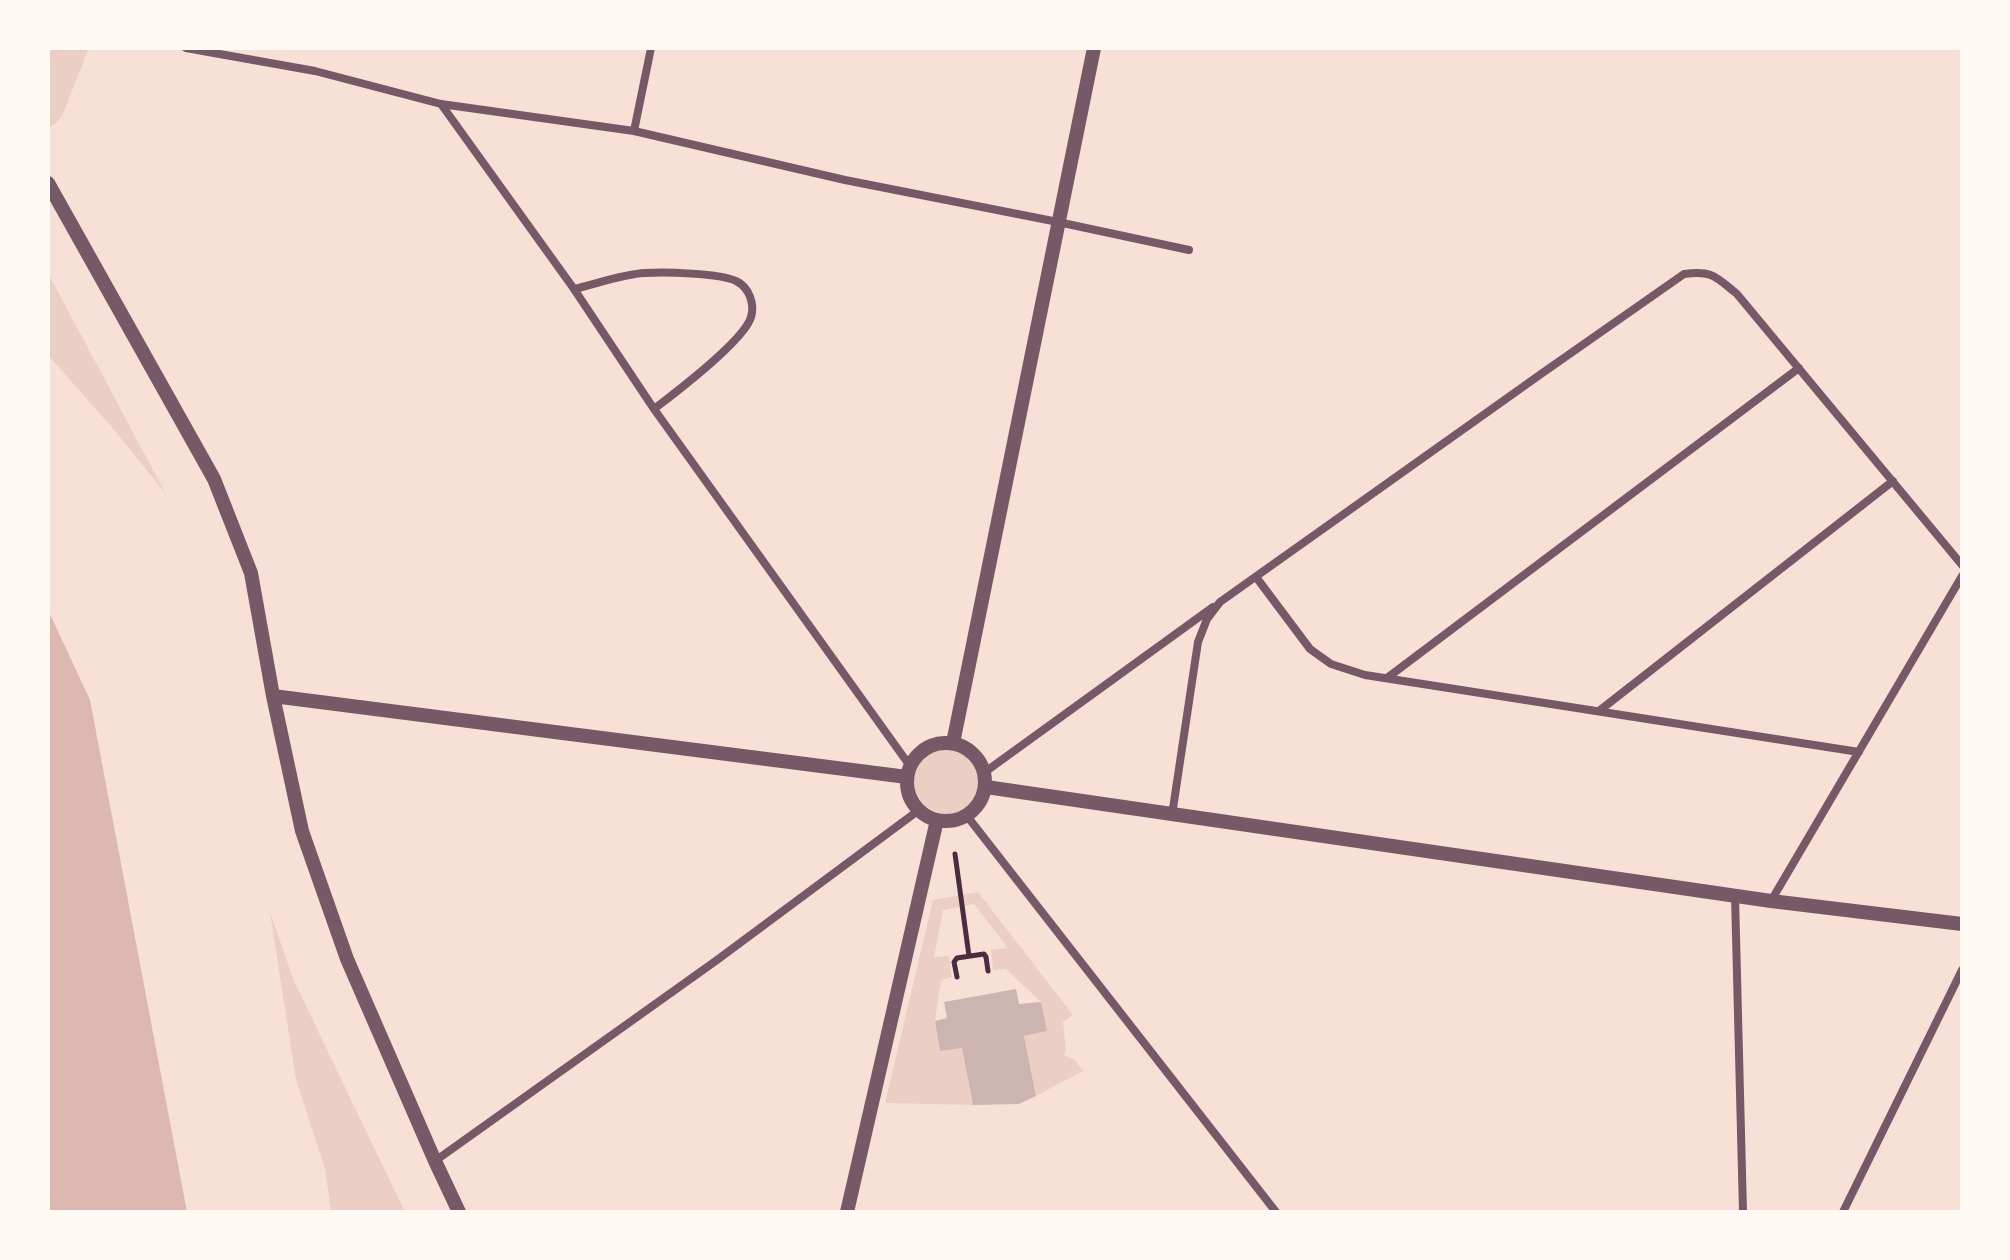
<!DOCTYPE html>
<html>
<head>
<meta charset="utf-8">
<style>
	body { margin:0 }
	#map { position:relative; width:2010px; height:1260px; overflow:hidden; background:#f7e1d7; font-family:"Source Serif 4",serif }
	canvas { display:block }
	.frame { position:absolute; inset:0; border:50px solid #fffaf5; pointer-events:none }
</style>
</head>
<body>
<div id="map">
<canvas width="2010" height="1260"></canvas>
<div class="frame"></div>
</div>
<script>
const context = document.querySelector('canvas').getContext('2d');
context.lineJoin = 'round';
function fillPath(path, color) { context.fillStyle = color; context.fill(path, 'evenodd'); }
function trace(path, color, width, dash) { context.strokeStyle = color; context.lineWidth = width; context.lineCap = dash ? 'butt' : 'round'; context.setLineDash(dash || []); context.stroke(path); }
fillPath(new Path2D(`
	M48,48h41l-27,68 -7,8 -7,3z
	M48,274l1,1 117,219 -56,-69 -62,-70z
	M914 781a33 33 0 1 1 66 0a33 33 0 1 1-66 0Z
	M978,892l95,123 -10,7 3,28 -3,5 11,4 9,12 -47,25 -12,-60 22,-5 -5,-29 -35,-33 -13,1 -2,-20 17,-2 -34,-44 -31,6 -9,47 15,-1 3,21 -11,3 -6,41 5,30 22,-3 11,57 -88,-2 48,-203z
	M270,912l24,69 111,231h-74l-6,-43 -29,-89z`), '#ebcfc5');
fillPath(new Path2D(`
	M48,610l42,90 97,512h-139z`), '#dcb8b0');
fillPath(new Path2D(`
	M1016,989l3,15 22,-2 6,29 -23,5 12,60 -17,8 -46,1 -11,-57 -22,3 -5,-30 12,-3 -3,-16z`), '#ccb4b1');
trace(new Path2D(`
	M955,854l14,102
	M957,977l-3,-15 3,-4 27,-4 2,3 2,14`), '#4a2c40', 5);
trace(new Path2D(`
	M186,48l129,23 126,33 193,27 211,49 213,42 131,28
	M441,104l133,185 80,120 256,357
	M634,131l17,-83
	M574,289c22,-5 49,-15 71,-16 19,-1 75,0 91,8 13,6 19,23 15,36 -7,24 -76,76 -97,92
	M1256,577l54,72 21,15 34,11 494,77
	M1387,678l412,-310
	M1599,711l294,-230
	M985,772l228,-165
	M1172,815l26,-173 9,-23 13,-17 321,-228 143,-100c29,-4 32,3 53,20l225,271
	M967,816l309,396
	M1735,896l8,316
	M1771,901l191,-325
	M435,1161l282,-201 202,-150
	M1843,1212l119,-242`), '#755966', 8);
trace(new Path2D(`
	M48,183l166,296 37,94 22,123 29,135 45,128 88,202 24,51
	M273,696l634,81
	M907 782a39 39 0 1 1 78 0a39 39 0 1 1-78 0Z
	M953,743l141,-695
	M986,787l785,114 191,23
	M847,1212l90,-392`), '#755966', 14);
</script>
</body>
</html>
